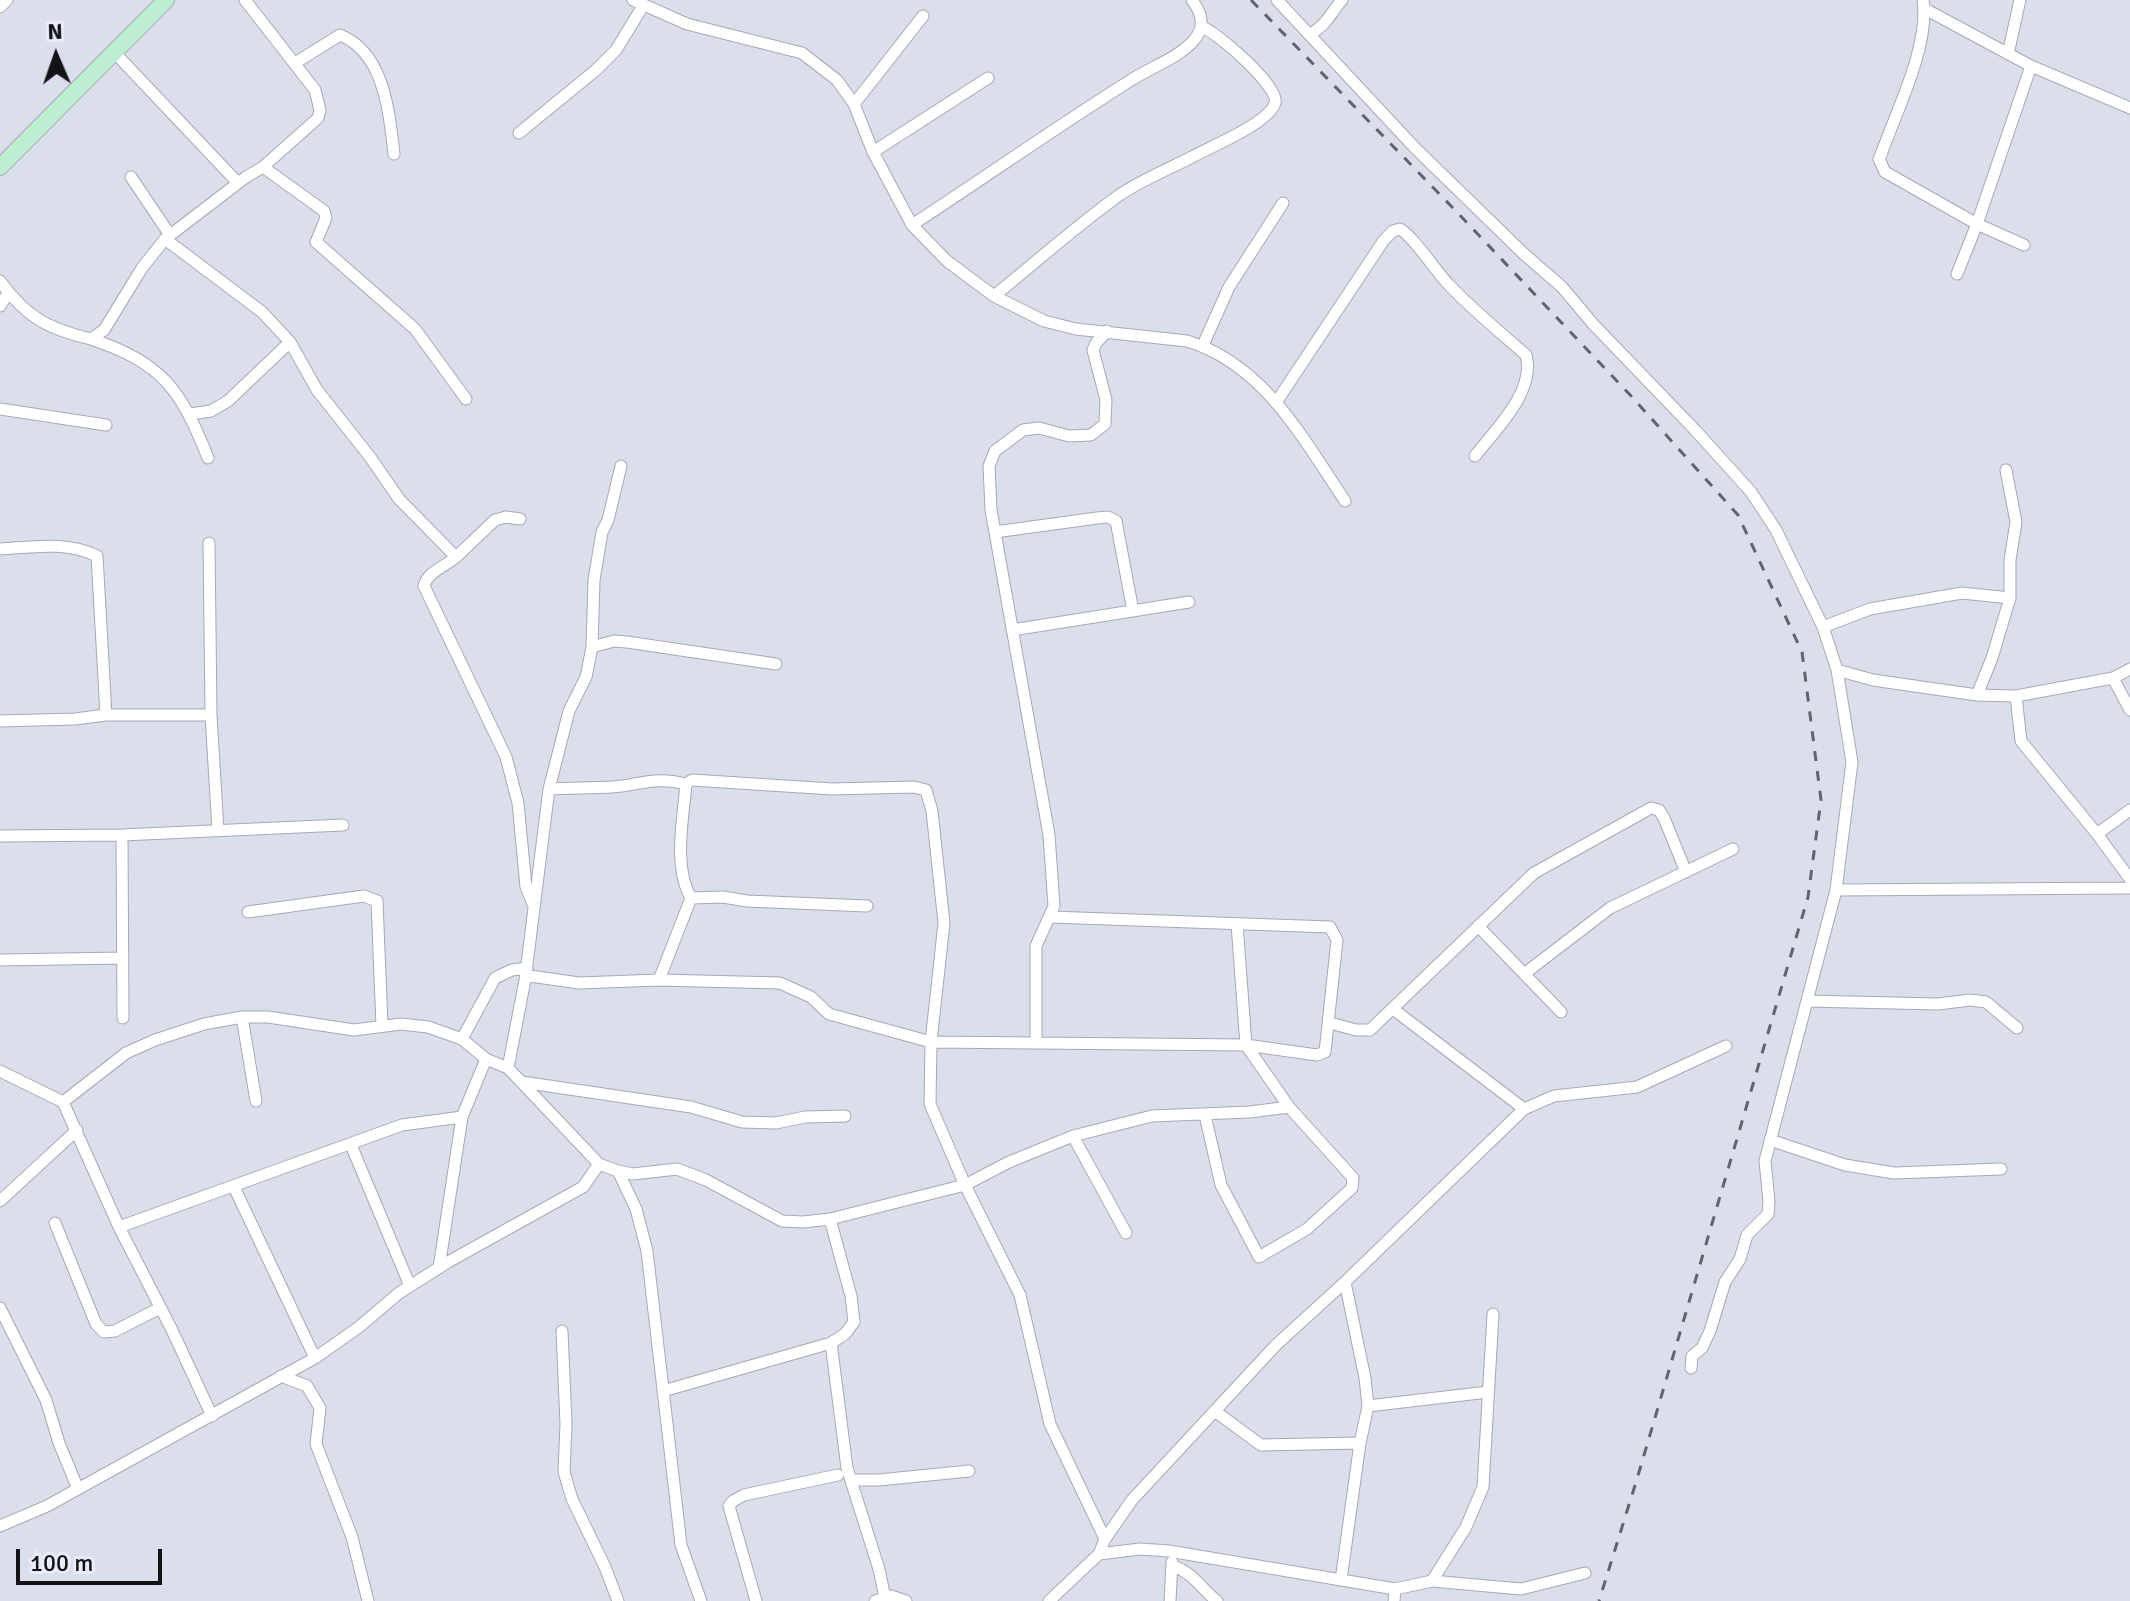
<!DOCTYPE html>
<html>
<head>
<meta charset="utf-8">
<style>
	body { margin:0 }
	#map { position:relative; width:2130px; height:1601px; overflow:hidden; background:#dbdeeb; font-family:Signika,sans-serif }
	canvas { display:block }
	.north { position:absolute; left:16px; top:16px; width:80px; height:80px; -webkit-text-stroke:6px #e8ebf8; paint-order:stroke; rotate:358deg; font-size:22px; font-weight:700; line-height:32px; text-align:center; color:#121217 }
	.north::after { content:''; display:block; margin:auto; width:28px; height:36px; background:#121217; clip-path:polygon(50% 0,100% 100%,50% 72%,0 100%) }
	.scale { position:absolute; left:16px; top:1549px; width:146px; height:36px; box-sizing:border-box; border:4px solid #121217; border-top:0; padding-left:10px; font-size:24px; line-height:28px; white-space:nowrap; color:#121217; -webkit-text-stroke:6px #e8ebf8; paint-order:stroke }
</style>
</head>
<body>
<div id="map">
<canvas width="2130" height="1601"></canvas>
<div class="north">N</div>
<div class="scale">100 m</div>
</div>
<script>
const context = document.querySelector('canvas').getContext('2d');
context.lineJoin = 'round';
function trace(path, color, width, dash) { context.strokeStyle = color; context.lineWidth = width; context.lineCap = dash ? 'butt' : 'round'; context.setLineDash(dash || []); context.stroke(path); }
const street = new Path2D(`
	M633,0l54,24 115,29 35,27 17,24 19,48 39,73 35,36 47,35 50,25 32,8 111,12c77,23 116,98 158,160
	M1277,0l138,148 109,106 38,33 31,37 103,107 55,61 25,38 47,97 14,43 15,92 -16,128 -71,271 4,40 -1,13 -21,21 -7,24 -15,23 -15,49 -8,17 -10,8 -1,12
	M1923,0c7,44 -26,110 -41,152l-3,7 6,13 92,52 47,21
	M0,7l7,-7
	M1925,9l106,57 99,42
	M1311,34c16,-10 19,-20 31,-34
	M115,53l123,130
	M2008,54l12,-54
	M295,63l45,-28c45,18 49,78 54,119
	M854,104l69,-88
	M519,133l77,-63 20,-20 27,-44
	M873,152l115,-74
	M263,167l61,44 2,7 -10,24 99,87 51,70
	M131,177l39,58
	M912,225c72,-47 143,-97 216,-143 22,-15 50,-23 67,-43 11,-14 6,-27 -3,-39
	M165,239l97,73 28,30 27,48 53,67 29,42 57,58c-10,9 -29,15 -32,29l82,171 12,46 8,84 8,19
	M1957,274l20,-50 54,-158
	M0,281c26,36 48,48 91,58l13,-9 38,-62 23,-29 81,-62 17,-10 55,-49 2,-8 -5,-20 -70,-90
	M994,296c41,-33 81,-69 124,-100 23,-16 51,-27 76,-40 18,-10 75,-33 81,-53 5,-16 -57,-70 -73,-76
	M0,306l8,-13
	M91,339c72,24 90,51 117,119
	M1203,345l26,-58 54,-84
	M1277,401l107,-161 9,-9 7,-2c13,7 37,44 50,57 24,25 51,47 76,69 10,36 -30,74 -51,101
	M0,409l106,16
	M190,414l21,-3 17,-10 62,-59
	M995,532l102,-14 11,-1 8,4 17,90
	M209,543l2,172
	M0,549c33,-2 66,-8 97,7l9,159
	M456,557l39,-37 11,-3 14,2
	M1823,627l47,-18 92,-16 48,5
	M1012,630l177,-28
	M592,647l22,-6 13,1 149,22
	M1837,670l36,10 104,15 39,1 97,-18 17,-9
	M2113,678l17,32
	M1977,695l15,-37 18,-60v-38l6,-38 -10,-52
	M2016,696l5,45 76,93 33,45
	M0,721l75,-2 31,-4h105l7,116
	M549,789c21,-1 42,-1 63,-2 29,-2 42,-11 74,-3l6,-4 140,9 82,-2 12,3 6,21 12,112 -13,119 -1,62 35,81 55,110 30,129 55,115
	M2097,834l33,-24
	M122,835l1,183
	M0,836l122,-1 221,-10
	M1836,890l294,-2
	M691,898l32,-1 24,4 120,5
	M248,912l116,-16 13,5 5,125
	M1478,926l83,86
	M0,960l123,-2
	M1524,974l86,-66 123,-59
	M525,980l24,-191 20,-78 17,-34 6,-30 2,-67 8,-48 6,-12 13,-54
	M659,980l32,-82c-18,-31 -8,-79 -5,-114
	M1807,1001l131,3 32,-4 16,2 31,26
	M1393,1009l131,100
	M242,1017l14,84
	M1330,1023l26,7h14l164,-157 117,-65 8,2 5,8 22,54
	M462,1039l33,-61 17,-8 15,-2
	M1036,1043v-97l18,-40 -5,-71 -58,-325 -2,-44 6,-15 28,-21 16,-2 30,8 22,-1 14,-11 1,-24 -13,-50 3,-7 11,-12
	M508,1068l17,-88 5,-4 49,7 80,-3 121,3 31,14 18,17 102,28 315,3 71,10 8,-3 12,-112 -7,-13 -279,-10
	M0,1071l63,31 56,125 53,103 40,86
	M522,1082l169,25 51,15 34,1 29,-6 40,-1
	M63,1102l63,-49 29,-13 49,-16 38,-7h26l86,13 47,-6 27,3 34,12 24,20 22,9 91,96 19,7 15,3 44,-5 29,11 76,41 21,1 27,-3 21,77 3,26 -9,12 -14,9 -168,48
	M1205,1115l16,70 38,72 48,-28 45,-41 1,-10 -64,-71 -43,-62 -9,-121
	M1073,1136l53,97
	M1770,1140l75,25 49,8 107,-4
	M351,1145l59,141
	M618,1171l18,38 11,42 34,294 20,56
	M234,1187l81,171
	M0,1201l77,-71
	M830,1219l135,-34 44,-23 64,-26 79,-20 98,-4 39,-5
	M55,1223l41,101 8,8 11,-1 45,-23
	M119,1227l283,-102 60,-8
	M439,1268l23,-151 24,-58
	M0,1308l46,92 13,43 19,46
	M562,1331l4,93 -2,48 8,27 33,68 13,34
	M831,1343l16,125 32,101 6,29
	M281,1376l26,10 13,22 -4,36 36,93 16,64
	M1368,1406l120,-14
	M1216,1412l45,33 99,-2
	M853,1480h26l90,-9
	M0,1526l47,-20 268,-148 44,-31 40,-34 49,-31 135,-75 16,-23
	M1099,1554l6,-15 27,-39 144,-155 69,-63 179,-173 30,-13 83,-9 89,-41
	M1173,1566c20,6 28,23 44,35
	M1341,1580l19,-137 8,-37 -3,-28 -20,-96
	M1432,1581l89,8 64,-16
	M1395,1589l37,-8 34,-54 17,-40 10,-173
	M756,1601l-27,-95 4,-5 11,-6 94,-20
	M875,1601l16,-5 15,5
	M1049,1601l50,-47 41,-5 29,2 226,38 -1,12
	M1170,1601l2,-39`);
const secondary = new Path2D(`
	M0,167l166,-167`);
trace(street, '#a6a9b5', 13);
trace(secondary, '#a6a9b5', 18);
trace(street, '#fff', 11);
trace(secondary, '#bdeed3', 16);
trace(new Path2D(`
	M1251,0l202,208 179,189 106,118 64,137 19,148 -13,97 -171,582 -38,122`), '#62636b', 3, [10, 10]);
</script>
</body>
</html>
